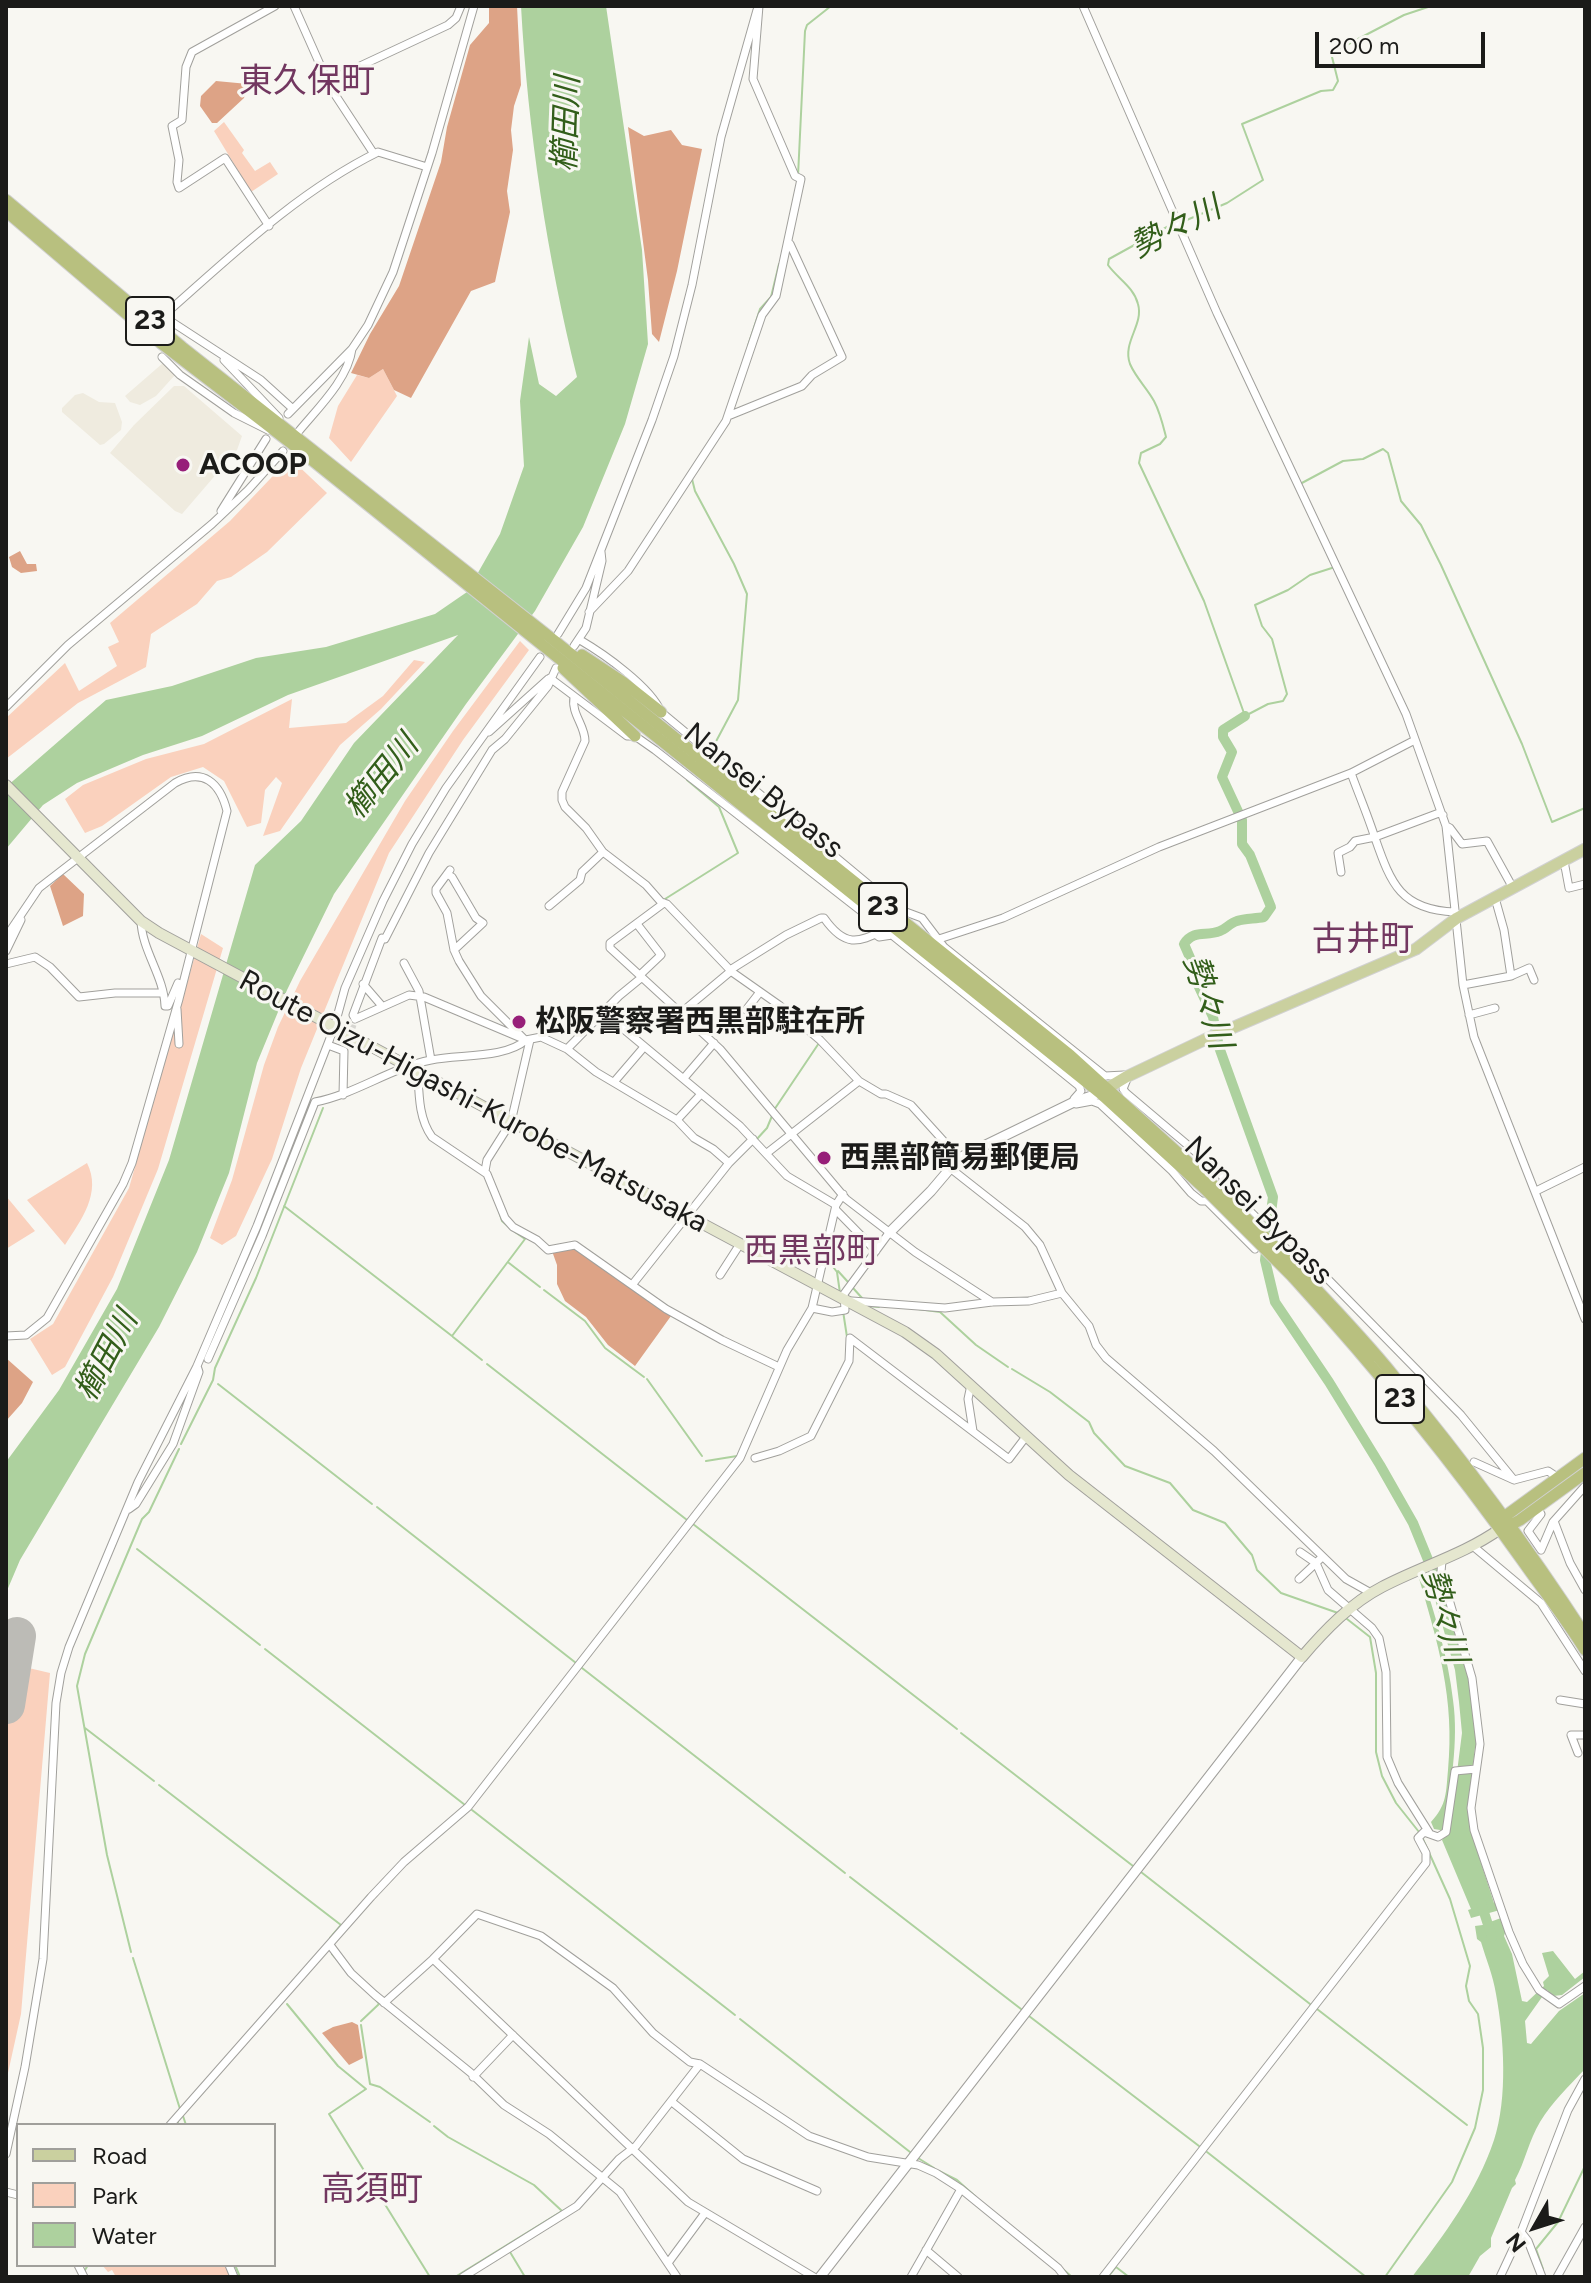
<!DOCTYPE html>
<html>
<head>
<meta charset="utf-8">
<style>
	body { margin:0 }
	#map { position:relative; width:1591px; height:2283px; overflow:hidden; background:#f8f7f2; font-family:Figtree,sans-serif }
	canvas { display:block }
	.frame { position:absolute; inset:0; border:8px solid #1b1b19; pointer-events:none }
	.legend { position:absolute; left:16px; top:2123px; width:260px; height:144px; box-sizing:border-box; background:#f8f7f2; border:2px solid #a09f9b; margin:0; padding:10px 14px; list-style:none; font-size:24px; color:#1b1b19 }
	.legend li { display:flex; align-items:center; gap:16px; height:40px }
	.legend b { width:40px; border:2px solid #a09f9b }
	.north { position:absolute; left:1495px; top:2187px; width:80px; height:80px; -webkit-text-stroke:6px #f8f7f2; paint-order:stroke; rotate:231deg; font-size:22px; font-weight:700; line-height:32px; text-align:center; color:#1b1b19 }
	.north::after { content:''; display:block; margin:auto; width:28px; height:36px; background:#1b1b19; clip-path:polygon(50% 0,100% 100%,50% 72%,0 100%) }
	.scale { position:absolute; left:1315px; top:32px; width:170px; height:36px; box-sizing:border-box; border:4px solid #1b1b19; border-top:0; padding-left:10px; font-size:24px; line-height:28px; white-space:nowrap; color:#1b1b19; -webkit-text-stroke:6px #f8f7f2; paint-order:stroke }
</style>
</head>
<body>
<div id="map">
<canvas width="1591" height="2283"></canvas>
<div class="frame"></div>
<ul class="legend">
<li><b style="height:10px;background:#cad09f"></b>Road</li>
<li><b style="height:22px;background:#fad1bd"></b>Park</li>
<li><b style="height:22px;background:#add19e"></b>Water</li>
</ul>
<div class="north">N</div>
<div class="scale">200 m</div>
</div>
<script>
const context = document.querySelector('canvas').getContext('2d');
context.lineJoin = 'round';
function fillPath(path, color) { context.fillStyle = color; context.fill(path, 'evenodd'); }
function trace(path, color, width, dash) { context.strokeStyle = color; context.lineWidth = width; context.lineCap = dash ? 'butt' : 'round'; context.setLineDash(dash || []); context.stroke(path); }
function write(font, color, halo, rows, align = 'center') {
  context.font = font + ' Figtree,"Noto Sans JP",sans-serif'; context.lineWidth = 6; context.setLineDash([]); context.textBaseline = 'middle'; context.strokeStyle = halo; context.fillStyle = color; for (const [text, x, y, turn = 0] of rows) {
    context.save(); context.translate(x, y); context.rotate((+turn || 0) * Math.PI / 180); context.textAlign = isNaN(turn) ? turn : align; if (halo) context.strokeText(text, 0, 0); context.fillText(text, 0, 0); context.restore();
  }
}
fillPath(new Path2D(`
	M163,363l12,12 -19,21 -16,9 -10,-3 -5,-6z
	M174,386h10l58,50 -5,14 -55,64 -7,-3 -65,-58 24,-28z
	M83,393l16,9 16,1 7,19 -1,8 -17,14 -4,1 -38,-33v-4l13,-13z`), '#efebdf');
fillPath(new Path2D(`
	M224,122l20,28 -2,3 13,18 15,-9 8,12 -27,18 -37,-61z
	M383,369l14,27 -46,66 -22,-24 9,-32 19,-31 12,3z
	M290,458l37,35 -60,59 -36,25 -14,4 -20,23 -46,30 -5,33 -68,36 -72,56v-41l59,-55 14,28 38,-25 -9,-19 11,-5 -9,-19 120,-102z
	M520,641l9,9 -66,90 -74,113 -88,215 -29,91 -36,77 -14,9 -12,-7 22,-58 32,-115 14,-38 22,-46 105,-180 48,-70z
	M414,660l11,2 -44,47 -41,36 -60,86 -17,5 19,-53 -6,-6 -11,13 -4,33 -14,4 -23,-46 -21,-14 -32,10 -69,49 -17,7 -20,-34 18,-14 63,-26 58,-15 88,-45 -3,29 57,-5 37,-27z
	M201,934l22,14 -65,221 -45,108 -48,90 -13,8 -22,-36 23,-15 76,-136z
	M87,1163c15,30 -6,57 -22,82l-38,-45z
	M6,1196l29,35 -29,18z
	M16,1665l34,8 -29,341 -15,68v-354z
	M102,2265h124l4,12h-114l-4,-7 -4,2z`), '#fad1bd');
fillPath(new Path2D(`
	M489,6h28l4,79 -7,21 -3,24 2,20 -6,41 3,21 -15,70 -24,9 -60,107 -17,-8 -11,-21 -14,9 -18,-5 19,-39 29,-48 42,-124 6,-35 23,-82 19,-22z
	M216,81l32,3 -4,14 -27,25h-5l-12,-17 1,-10z
	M628,127l16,9 27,-6 11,15 20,4 -25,122 -18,71 -7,-8 -4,-54z
	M20,551l7,13h9l1,7 -16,2 -9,-6 -3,-10z
	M63,874l21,20 -1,22 -20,10 -13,-40z
	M574,1248l97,68 -36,50 -27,-21 -22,-28 -21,-16 -8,-17v-19l-5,-14z
	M6,1358l27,24 -11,21 -16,18z
	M352,2022l6,3 5,33 -14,7 -27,-32 11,-6z`), '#dda386');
fillPath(new Path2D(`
	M521,6h85l36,244 6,94 -23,80 -42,103 -48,84 -69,93 -132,190 -47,96 -30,73 -28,110 -32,79 -38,75 -139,233 -14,33v-131l53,-72 58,-101 52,-129 86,-295 46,-44 53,-78 104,-108 -170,60 -86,41 -59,19 -66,28 -34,22 -37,44v-62l100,-87 66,-14 84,-28 70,-11 109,-33 32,-22 33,-58 24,-68 -4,-65 9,-64 10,47 17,12 21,-19c-30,-122 -49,-245 -56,-371z
	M1436,1568l31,102 11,76 -3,2 -7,63 4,24 22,68 4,-1 2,8 -29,8 -3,-8 3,-1 -29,-69 3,-4 -5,-6 -6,-1 -3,-7c16,-17 15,-30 17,-52 7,-71 -10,-127 -30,-195l4,-1c13,41 26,83 31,126 6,42 -3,87 -8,129l4,6 13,-102 -3,-31 -4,-32 -28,-99z
	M1501,1918l5,12 -2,6 8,18 10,47 5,1 17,-16 -1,-4 6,-6 -7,-23 11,-2 22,28 10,-8v6l-23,18 -9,1 -6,-6 -22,31 2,22 4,1 28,-33 26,-18v76c-16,17 -33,33 -45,53 -11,18 -15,40 -25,58l1,4 -4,4 -21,50v9l-11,9 -12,21h-56c32,-42 65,-86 82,-137 14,-42 10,-103 2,-146 -3,-19 -10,-35 -15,-52l-4,-3 -2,-13 15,-2v-2z`), '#add19e');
trace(new Path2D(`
	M798,176l7,-145 2,-6 24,-19
	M1176,222l-67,37 -1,6c9,13 26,22 30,39 6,21 -16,38 -8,60 6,14 17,24 24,37 6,11 9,24 12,36l-6,7 -19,9 -2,10 65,138 41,115 23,-12 15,-3 4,-7 -15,-55 -10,-13 -7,-21 33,-15 22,-15 25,-8
	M1182,222l45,-19 36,-23 -21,-56 79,-33 12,-1 5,-9 -6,-24 3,-6 69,-36 27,-9
	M748,346l12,-37 11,-12 8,-33
	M692,479l3,12 39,73 13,30 -9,106 -26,49
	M1300,484l43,-23 20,-2 20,-10 5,4 13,48 20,24 20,40 81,179 30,78 33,-14
	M665,899l73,-46 -19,-46 -32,-27
	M774,1110l45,-67
	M756,1140l11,-12 5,-12
	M284,1206l168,130 73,-97 -10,-7
	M499,1211l3,10 8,7
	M827,1259l10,13 3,21
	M509,1263l31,24
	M838,1271l10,11
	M853,1288l9,10
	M544,1290l41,31 20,27 39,29
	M867,1306l12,1
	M918,1309l22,3 36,33 32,22
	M843,1311l4,26
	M453,1337l29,23
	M487,1364l200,156
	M1012,1369l38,23 39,30 5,11 31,33 45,17 23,27 32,13 27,32 5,15 24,23 57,20
	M647,1379l55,77
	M218,1384l154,120
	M181,1444l32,-64 2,-12 41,-90 67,-170
	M706,1461l31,-5
	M377,1507l199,156
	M693,1524l264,205
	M137,1549l123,96
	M1347,1619l23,18 6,36v79l6,24 14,27 23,29
	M265,1649l200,156
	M582,1668l263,205
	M85,1728l69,53
	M961,1733l172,133
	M159,1785l182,140 -11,13
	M472,1810l263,205
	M1141,1872l169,132
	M850,1877l171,132
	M131,1952l-24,-97 -30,-169 8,-32 57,-135 7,-7 30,-63
	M332,1954l9,10
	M133,1958l47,151
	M287,2004l51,62 28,23 -37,25 101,163
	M1317,2009l150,116
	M1029,2016l170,130
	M740,2019l170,133
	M361,2021l18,-17 -3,-4
	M361,2025l9,59 10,3 50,35
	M183,2116l3,9
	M176,2125l2,-3
	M434,2126l14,11 86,48 28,26 -107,66
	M1207,2152l159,125
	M918,2158l16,10
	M939,2171l18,9 19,17
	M1034,2244l38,33
	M510,2252l15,25
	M235,2265l5,12
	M1543,2269l-7,-20 22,-27 27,-56
	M85,2270l3,-5
	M1108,2277l8,-10 13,10
	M1385,2277l67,-95 23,-54 8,-38v-42l-5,-34 -9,-13 -3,-15 4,-20 -20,-67 -28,-62`), '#add19e', 2);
trace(new Path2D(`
	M1245,716l-22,14v7l9,15 -10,25 20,43v24l8,11 21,52 -7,10c-9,2 -19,1 -27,4 -7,2 -11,8 -17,10 -14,6 -26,-2 -36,13l7,16 1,12 21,45 6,30 54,150 -8,63 10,42 54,80 51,83 33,58 20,49
	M1481,1903l11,34`), '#add19e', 10);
trace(new Path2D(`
	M6,1705l11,-69`), '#bcbbb6', 38);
trace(new Path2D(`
	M131,333l24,-22
	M344,1051l11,-32`), '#d7d6d1', 7, [7, 3.5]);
const minor = new Path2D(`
	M294,6l36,81 44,67
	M1083,6l134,307 189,401 40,112 17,159 11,52 111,282
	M328,81l120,-56 8,-7 5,-12
	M269,226l-44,-68 -46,30 -2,-6 2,-22 -7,-34 10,-6 4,-53 6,-15 83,-46
	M155,311l106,69 32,29
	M163,316c67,-59 134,-124 215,-164l49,15
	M162,357l18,18 54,38 34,17
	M224,360l55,58
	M288,414l64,-65 16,-24 25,-53 39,-119 42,-147
	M728,416l74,-30 10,-11 30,-18 -52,-113
	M299,431c19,-23 49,-52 53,-82
	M221,511l45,-72
	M589,612l39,-41 98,-150 36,-106 14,-19 25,-117 -6,-3 -42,-97 6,-73
	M558,634l28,-46 66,-168 22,-64 18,-71 29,-148 36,-127
	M580,640c24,14 71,47 81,72l237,197 24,9 22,29 161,129 19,-1 3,4 -4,10 3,4 90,76 7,8v8l37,36
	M574,646l12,-18 16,-67 -1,-9
	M550,678l77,58h8l20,14 220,172v12
	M574,697c-3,17 11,28 11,44l-23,51v8l3,7 21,21 17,24 43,33 15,17 6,2 65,68 47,33 41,35 39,41 22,13h5l25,11 48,53
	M6,707l62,-62 144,-121 36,-34 35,-39
	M489,732l59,-53
	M1351,773c8,22 17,43 24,65 16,46 26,72 80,74
	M1446,826l4,2 12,16 25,-3 26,47
	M1564,861l5,27 16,-4
	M450,870l-14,19v4l11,20 7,37 5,11 22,35 43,43
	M1341,872l-3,-19 12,-6 5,-6 20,-4 64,-24 4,2
	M447,874l5,3 24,41 7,5 -29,27
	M664,903l-54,40v5l110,101 126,150 69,53 77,50
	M549,906l31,-26 2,-8 21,-20
	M141,921c1,30 23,55 24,85h3l10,-23
	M875,934l4,3 13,-2 187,151 2,5 -7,8 2,5 16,-3 8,3 72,67 19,22 10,8h6l48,48
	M6,937l33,-49 136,-105c28,-16 45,0 52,28l-48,188 -47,164 -9,21 -76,134 -21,17 -20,1
	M939,939l64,-21 156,-71 192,-74 64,-33
	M6,951l15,-31
	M404,963l15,28 12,69
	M6,964l29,-7 15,10 29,30 36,-4h48
	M730,970l56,-35 35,-17h3c24,34 37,22 70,8
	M1511,976l18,-8 5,12
	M363,984l19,22
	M1463,985l48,-9 -7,-46 -9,-32
	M177,1009l2,35
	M746,1010l14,-18
	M603,1012l137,114 47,50 49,29
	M682,1012l49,-41
	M1469,1015l26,-7
	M355,1019l54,-24 15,2 102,43 15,-3 26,12 29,23 81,48 17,18 19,11 16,14
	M355,1019l-2,-4 29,-77 3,1 44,-86 63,-103 13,-11 43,-53 8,-18
	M328,1045l16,6 -1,44
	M567,1049l52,-53 22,-18v-4l20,-19 -24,-31
	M418,1074c1,22 1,45 14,63l55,37 18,44 8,9 24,13 11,10 27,-5 91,64 56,31 57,27
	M684,1078l30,-35
	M614,1082l30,-35
	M677,1120l24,-26
	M767,1153l92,-72
	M950,1168l75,59 15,18 22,48 27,33 7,19 10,13 108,93 132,128 25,14
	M485,1171l2,-11 24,-38 19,-82
	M1536,1191l49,-24
	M836,1210l40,41
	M1276,1238l25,26 14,2 146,149 53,65 34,-9 9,6
	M720,1275l20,-31
	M632,1285l97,-122 24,-24
	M852,1301l93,7 47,-6 37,-1 33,-8
	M812,1308l20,4 13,-2 -1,-16 45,-61
	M208,1359l54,-123 53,-134c41,-8 75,-34 116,-42 27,-6 74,-1 95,-20
	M971,1385l-3,14 5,32
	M755,1458l24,-7 32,-15 38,-75 1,-23 159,121 16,-21
	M1474,1462l40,18
	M1537,1508l4,6 -13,17 13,19
	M129,1509l7,-5 37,-60 26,-72 -2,-6
	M1554,1521l16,42 15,27
	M1474,1547l67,56 44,68
	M1541,1550l12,-28 32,-36
	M1322,1557l-6,6 12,27 44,38 7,10 7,34 1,85 11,26 32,51
	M1442,1561l-1,11 31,106 8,66 -9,64 3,22 35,102 14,32 16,26 20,14 26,-18
	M1299,1579l17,-16 -16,-11
	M1560,1700l25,4
	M1578,1753l-7,-18h14
	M330,1945l21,28 24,22 96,78 33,32 45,29 71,58 57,85
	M433,1959l255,243 126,75
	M384,2003l49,-44 44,-45 64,22 72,52 40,45 37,29 10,2 109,72 59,21 50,8 18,8 25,16 97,79 7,9
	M473,2077l40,-42
	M672,2102l71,57 74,32
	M170,2125l201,-228 33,-35 64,-55 272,-349 47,-108 25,-42 24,-103 7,-11
	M6,2154l19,-87 18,-108 13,-256 5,-30 8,-26 69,-165 59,-116 60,-140 77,-198 11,-40 38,-87 29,-57 34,-56 94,-131
	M6,2192l12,3
	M1521,2232l7,9 14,36
	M926,2250l32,27
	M668,2263l37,-50
	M78,2265l6,12
	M229,2265l5,12
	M463,2277l114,-71 42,-47 17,-13 64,-82
	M911,2277l50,-88
	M1103,2277l323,-414v-10l-8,-15 6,-6 14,5 8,-5 9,-61 21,-2
	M1500,2277l21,-45 47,-122 17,-31
	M1557,2277l28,-50`);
const tertiary = new Path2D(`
	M889,1233l42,-42 28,-33 115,-56 26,-9
	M820,2277l482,-620`);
const secondary = new Path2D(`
	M6,785l135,136 18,12 746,399 31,22 133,121 233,182c23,-27 49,-54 80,-70 40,-21 81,-32 118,-58`);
const primary = new Path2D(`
	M1101,1092l25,-15 78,-37 212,-91 41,-31 128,-69`);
const trunk = new Path2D(`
	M6,200l176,147 369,291 519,417 140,127
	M6,211l156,133 130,100 808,649 105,96
	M582,655l41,27 38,30
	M563,668l72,68
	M1299,1271c32,34 65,68 94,104 69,83 133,169 192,260
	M1293,1277c82,90 159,184 229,283 21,30 44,59 63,90
	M1502,1524l2,-7 81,-59
	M1505,1528l15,-8 65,-47`);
trace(minor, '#a1a09c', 9);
trace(tertiary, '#a1a09c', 11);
trace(secondary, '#a1a09c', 12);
trace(primary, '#d1d1d1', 13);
trace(trunk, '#d1d1d1', 13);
trace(minor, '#fff', 7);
trace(tertiary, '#fff', 9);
trace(secondary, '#e5e7cf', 10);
trace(primary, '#cad09f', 11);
trace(trunk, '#b8c07f', 11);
const trunkBridge = new Path2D(`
	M1210,1182l89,89
	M1205,1189l88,88`);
trace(trunkBridge, '#d1d1d1', 13, []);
trace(trunkBridge, '#b8c07f', 11);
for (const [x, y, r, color] of [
	[183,465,8,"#971f79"],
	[519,1022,8,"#971f79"],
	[824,1158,8,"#971f79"]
]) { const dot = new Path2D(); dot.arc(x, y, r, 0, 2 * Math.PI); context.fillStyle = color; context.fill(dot); trace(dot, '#f8f7f2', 3); }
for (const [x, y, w] of [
	[150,321,48],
	[883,907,48],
	[1400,1399,48]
]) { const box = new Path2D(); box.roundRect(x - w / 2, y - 24, w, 48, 6); context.fillStyle = '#f8f7f2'; context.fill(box); trace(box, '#1b1b19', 2); }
write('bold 28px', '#1b1b19', null, [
	["23",150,321],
	["23",883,907],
	["23",1400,1399]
]);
write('bold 30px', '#1b1b19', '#f8f7f2', [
	["ACOOP",199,465],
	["松阪警察署西黒部駐在所",535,1022],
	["西黒部簡易郵便局",840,1158]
], 'left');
write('30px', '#1b1b19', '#f8f7f2', [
	["Nansei Bypass",763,791,39],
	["Route Oizu-Higashi-Kurobe-Matsusaka",473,1102,28],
	["Nansei Bypass",1258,1211,45]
]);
write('italic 32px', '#325e1a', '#f8f7f2', [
	["櫛田川",567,124,-88],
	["勢々川",1176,228,-27],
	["櫛田川",382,777,-51],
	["勢々川",1207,1002,73],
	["櫛田川",107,1356,-62],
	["勢々川",1444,1616,75]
]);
write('34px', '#723760', '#f8f7f2', [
	["東久保町",307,82],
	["古井町",1363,940],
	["西黒部町",812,1252],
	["高須町",372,2190]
]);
</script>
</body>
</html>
